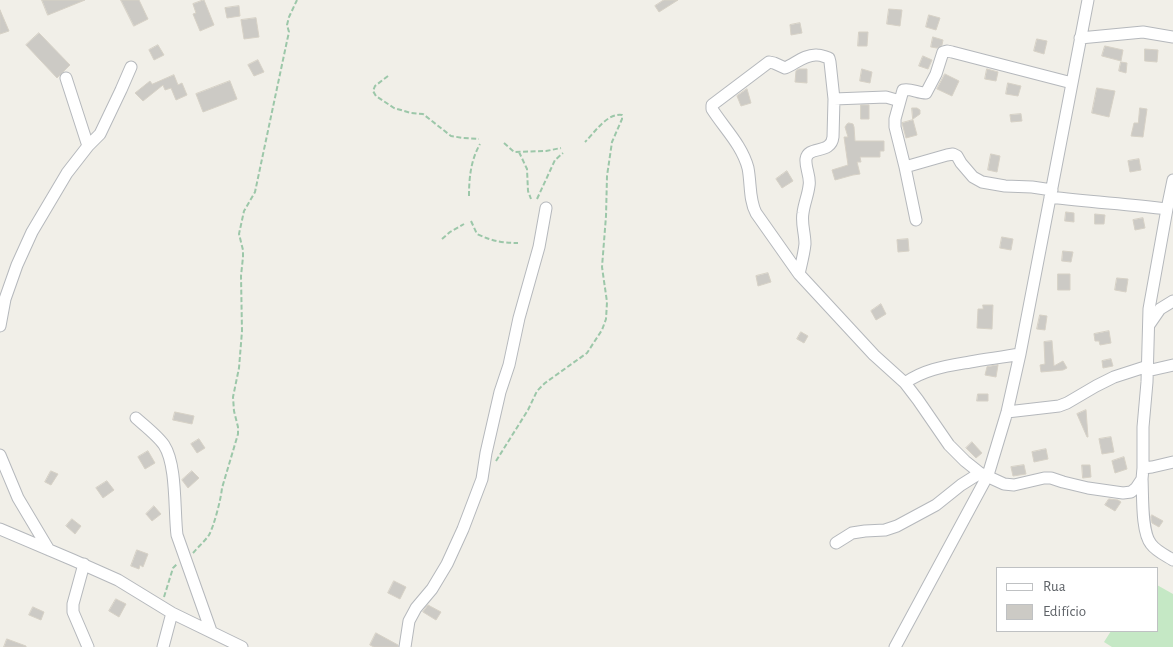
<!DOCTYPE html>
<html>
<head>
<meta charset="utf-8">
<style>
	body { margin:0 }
	#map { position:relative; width:1173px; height:647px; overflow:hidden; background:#f1efe8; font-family:"Alegreya Sans",sans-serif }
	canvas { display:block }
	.legend { position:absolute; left:996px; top:567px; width:162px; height:65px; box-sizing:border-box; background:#fff; border:1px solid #bfc1c3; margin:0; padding:6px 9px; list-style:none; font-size:15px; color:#5f6368 }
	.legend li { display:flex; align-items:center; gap:10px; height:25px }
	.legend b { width:25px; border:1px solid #bfc1c3 }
</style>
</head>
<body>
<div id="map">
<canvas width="1173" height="647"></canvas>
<ul class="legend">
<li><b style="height:6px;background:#fff"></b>Rua</li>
<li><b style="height:14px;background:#cccac5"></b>Edifício</li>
</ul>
</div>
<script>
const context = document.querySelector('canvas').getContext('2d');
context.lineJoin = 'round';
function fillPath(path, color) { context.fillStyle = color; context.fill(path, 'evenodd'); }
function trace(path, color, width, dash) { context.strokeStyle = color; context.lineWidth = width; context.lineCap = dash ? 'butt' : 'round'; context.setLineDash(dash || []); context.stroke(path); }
fillPath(new Path2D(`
	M1157,585l16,9v53h-61l-8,-5 7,-11h46z`), '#c5e8c5');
const building = new Path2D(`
	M42,0h43l-37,15z
	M121,0h18l9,19 -14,7z
	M204,0l10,25 -14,6 -7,-17 3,-1 -3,-9z
	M664,0h14l-19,12 -4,-6z
	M239,6l1,10 -13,2 -2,-10z
	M889,9l13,1 -2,16 -13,-2z
	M0,10l9,21 -9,3z
	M929,15l11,3 -4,12 -10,-3z
	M256,18l3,19 -15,2 -3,-19z
	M800,23l2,10 -11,2 -1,-10z
	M859,32h9l-1,14h-9z
	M39,33l31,32 -13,13 -31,-33z
	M933,37l10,3 -1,5 -5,3 -6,-1z
	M1037,39l10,2 -3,13 -10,-3z
	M158,45l6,10 -10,5 -5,-10z
	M1105,46l18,4 -2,11 -19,-5z
	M1145,49l13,1 -1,12 -12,-1z
	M923,56l9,4 -4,9 -9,-3z
	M258,60l6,12 -10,4 -6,-11z
	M1121,62l6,1 -1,10 -7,-2z
	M799,69h8v14l-12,-1 1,-11z
	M862,69l10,3 -2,11 -10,-2z
	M987,69l11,3 -2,9 -11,-2z
	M945,74l14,7 -7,15 -15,-7z
	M174,75l4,10 4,-2 5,12 -11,5 -5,-12 -6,2 -2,-5 -20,16 -8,-8 15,-12 2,3z
	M230,81l7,18 -34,13 -7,-18z
	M1008,83l13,3 -3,10 -12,-2z
	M1097,88l18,3 -6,26 -17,-4z
	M747,89l4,14 -10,3 -4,-10z
	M861,105h8v14h-8z
	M912,108h5l3,2v4l-7,5z
	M1140,108l7,1 -4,28 -12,-1 3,-13h4z
	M1021,114l1,7 -11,1 -1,-7z
	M913,120l4,15 -11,3 -4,-15z
	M849,123l4,1 1,3 1,14h29v10h-4v6h-20l1,5h-4l3,12 -7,1 -18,5 -3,-10 16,-5 -4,-28h4l-3,-10 2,-3z
	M991,154l9,2 -3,16 -9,-2z
	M1139,159l2,11 -11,2 -2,-11z
	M787,171l6,10 -11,7 -6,-9z
	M1066,212l8,1v9l-9,-1z
	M1095,214l10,1 -1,9h-9z
	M1143,218l2,10 -10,2 -2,-10z
	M1002,237l11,2 -2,11 -11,-2z
	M908,239l1,12 -11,1 -1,-12z
	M1063,251l10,1 -2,10 -9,-1z
	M768,273l3,9 -13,4 -2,-10z
	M1058,274h12v16h-12z
	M1117,278l11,1 -2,13 -11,-2z
	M881,304l5,10 -10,6 -5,-9z
	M983,305h10l-1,24 -15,-1 1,-19h5z
	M1040,315l7,1 -2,14 -8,-1z
	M1109,331l2,12 -11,2 -1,-4h-4l-1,-7z
	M801,332l7,4 -4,7 -7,-4z
	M1052,341l2,25 9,-5 4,7 -4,2 -22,2 -1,-7 5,-1 -1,-22z
	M1111,359l2,7 -10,2 -1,-7z
	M998,365l-2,12 -11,-2 2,-8z
	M978,394h10v7h-11z
	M1086,410l2,27h-1l-10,-23z
	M175,412l19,4 -2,8 -19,-4z
	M1111,437l3,15 -12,2 -3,-15z
	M199,439l6,9 -8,5 -6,-9z
	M972,442l10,11 -6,5 -10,-10z
	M1046,449l2,10 -14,3 -2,-10z
	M148,451l7,12 -10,6 -7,-12z
	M1124,457l3,12 -12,4 -3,-12z
	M1024,465l2,9 -13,2 -2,-9z
	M1082,465h8l1,12 -8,1z
	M51,471l7,3 -7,11 -6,-3z
	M192,471l7,7 -11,10 -6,-8z
	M107,481l7,9 -11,8 -7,-10z
	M1109,499l9,1 3,2 -6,9 -10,-6z
	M154,506l7,8 -9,7 -6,-7z
	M1152,515l11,6 -4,6 -7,-4 -1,-6z
	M72,519l9,7 -6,8 -9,-8z
	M137,550l11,4 -5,13 -3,-2 -1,4 -8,-3z
	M394,581l12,6 -6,12 -12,-6z
	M116,599l10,5 -7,13 -10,-6z
	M428,605l13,7 -5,8 -13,-8z
	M33,607l11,5 -3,8 -12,-5z
	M376,633l22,12v2h-24l-4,-2z
	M7,639l19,7v1h-22z`);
fillPath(building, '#cccac5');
trace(building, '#d6d1c6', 1);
const minor = new Path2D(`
	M1080,38l63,-6 30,5
	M66,78l22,68
	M834,99l52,-2 14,4
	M905,167l42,-12 6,-1 4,2 4,7 12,14 9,5 23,4 27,1 20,3
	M1050,197c39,5 78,7 117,12
	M916,220l-11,-53 -10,-40v-8l8,-29c7,-2 15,3 23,3l10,-19 7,-22 4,-1 5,1 120,31
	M799,274c2,-9 5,-20 6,-30 0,-11 -4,-21 -2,-31 1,-9 5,-18 6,-27 2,-9 -4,-18 -3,-27 2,-14 25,-4 27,-22l1,-38 -4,-37 -1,-4c-4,-1 -8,-3 -12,-3 -12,-1 -22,9 -32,13l-11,-5 -5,-1 -57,43v4c12,19 30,36 36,59 3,15 1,32 8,45l43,61 75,81 31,28 13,17 31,45 16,16 15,12 24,11 10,1 30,-7h7l12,4 25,6 35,5 8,-1 5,-4 6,-9 1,-11 9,-1 21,-5
	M1149,325l11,-16 13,-8
	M0,326l5,-27 12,-34 15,-33 35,-59 21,-27 12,-12 21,-44 10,-23
	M1147,371l26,-6
	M905,383c19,-14 42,-17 65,-21 17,-3 34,-5 50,-8
	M1007,412l52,-6 8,-3 29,-17 18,-9 34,-11
	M136,418c9,8 22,18 28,27 13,20 10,66 13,90l34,96
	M0,455l18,43 31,52
	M1143,468v-41l4,-45 2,-73 18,-100 6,-29
	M1142,479c1,15 -1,53 9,65 5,7 14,11 22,16
	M0,529l73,31 45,20 54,33 70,34
	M836,543l16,-10 13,-2 20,-1 12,-4 39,-21 25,-20 19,-12
	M84,564l-11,40v8l15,35
	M163,647l9,-34
	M405,647l4,-26 7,-13 16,-19 15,-25 16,-35 19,-50 4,-26 14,-61 9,-27 10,-47 20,-71 7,-39
	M895,647l93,-172 19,-63 13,-58 68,-354`);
trace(minor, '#b5b8bc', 13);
trace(new Path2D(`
	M388,76l-13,10 -2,5 3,5 18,12 17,5 12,1 28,22 12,2 16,1
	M504,143l10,9 32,-1 15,-3
	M519,152l8,17 1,22 3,8
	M469,196c0,-19 2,-36 11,-52
	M537,199l18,-39 8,-7
	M471,221l6,13c15,7 25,9 41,9
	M442,239l8,-7 14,-8
	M496,461l32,-51 9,-19 8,-8 42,-30 15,-23 4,-11 1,-17 -5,-35 4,-51 1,-40 5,-34 10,-23v-4c-15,-2 -27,17 -37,27
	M193,553c5,-6 12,-12 16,-18 5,-9 12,-36 13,-47l16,-54v-7l-4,-16 -1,-14 6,-29 3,-37 -1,-55 2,-19v-7l-4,-16 5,-23 11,-19 32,-151 2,-9 -2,-7 2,-8 8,-17
	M164,597l9,-29 4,-4`), '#9cc7a9', 2, [5, 2.5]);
trace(minor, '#fff', 11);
</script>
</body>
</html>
